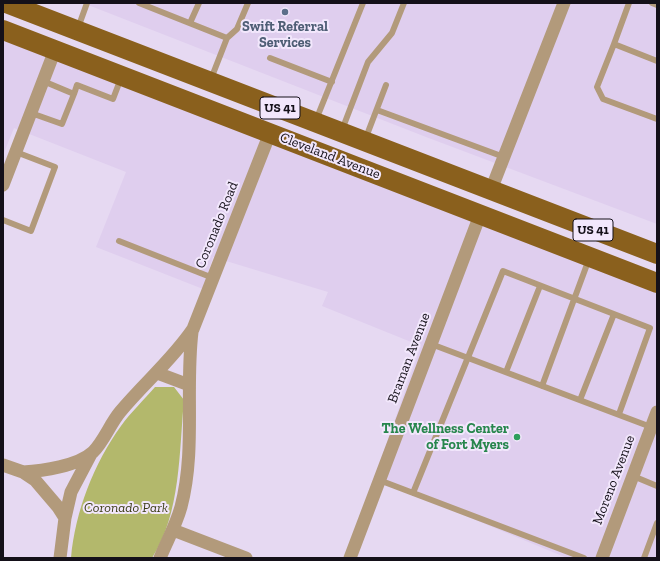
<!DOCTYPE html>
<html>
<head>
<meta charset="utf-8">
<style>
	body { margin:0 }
	#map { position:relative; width:660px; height:561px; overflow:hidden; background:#e6d9f2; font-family:"Zilla Slab",serif }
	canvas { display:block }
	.frame { position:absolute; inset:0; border:4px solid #141019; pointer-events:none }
</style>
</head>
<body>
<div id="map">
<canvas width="660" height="561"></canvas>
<div class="frame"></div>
</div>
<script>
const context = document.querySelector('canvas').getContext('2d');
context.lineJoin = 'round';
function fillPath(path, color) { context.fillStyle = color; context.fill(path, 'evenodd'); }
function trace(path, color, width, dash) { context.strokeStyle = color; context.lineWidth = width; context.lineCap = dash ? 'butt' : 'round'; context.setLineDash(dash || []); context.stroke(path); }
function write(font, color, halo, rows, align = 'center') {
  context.font = font + ' "Zilla Slab",serif'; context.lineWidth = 4; context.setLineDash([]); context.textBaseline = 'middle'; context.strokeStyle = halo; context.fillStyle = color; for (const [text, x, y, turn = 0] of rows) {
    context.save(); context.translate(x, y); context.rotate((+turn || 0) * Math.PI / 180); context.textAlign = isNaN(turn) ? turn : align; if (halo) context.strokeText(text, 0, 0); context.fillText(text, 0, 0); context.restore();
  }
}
fillPath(new Path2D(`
	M83,3h574v221l-231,-87z
	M3,36l654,256v266h-90l-193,-80 47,-132 -99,-40 6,-14 -115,-35 -10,32 -107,-42 30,-75 -112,-44 -11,27z`), '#dfceee');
fillPath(new Path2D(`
	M155,387h19l10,13c-5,52 -3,113 -32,158h-81c4,-46 23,-95 50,-132 10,-14 23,-26 34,-39z`), '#b3b86c');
trace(new Path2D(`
	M139,3l88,35 -16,41
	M652,3l5,2
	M190,23l9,-20
	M78,28l9,-25
	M227,38l10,-9 11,-26
	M614,44l15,-41
	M270,58l62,24
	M657,61l-43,-17 -17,43 6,12 54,20
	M74,94l3,-9 36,14 8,-21
	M377,110l127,47
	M31,113l31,11 12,-30 -31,-13
	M316,120l47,-117
	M342,130l26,-68 24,-29 12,-30
	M365,140l21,-55
	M3,220l28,11 24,-64 -39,-15
	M119,241l94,37
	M431,344l220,83
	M506,372l34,-86
	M542,386l47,-127
	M580,400l34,-86
	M633,476l24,10
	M379,480l205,78
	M413,493l90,-222 147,57 -31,86
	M644,558l13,-35`), '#b29a7b', 6);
trace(new Path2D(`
	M3,185l52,-135
	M491,190l73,-187
	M157,373l32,12
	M3,465l20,7 12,8 23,27 7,11 -5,40
	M23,472c19,-1 55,-6 70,-20 11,-11 17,-28 27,-40 24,-29 52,-52 73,-83l77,-196
	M65,518l6,-26 20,-38
	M173,530l73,28
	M160,558c7,-17 16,-33 21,-51 15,-57 4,-117 11,-175
	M350,558l130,-343
	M602,558l55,-146`), '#b29a7b', 13);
trace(new Path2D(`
	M6,3l651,251
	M3,30l654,253`), '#8a601d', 20);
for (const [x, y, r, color] of [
	[285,12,4,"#5c6f8a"],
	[517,437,4,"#2e9e5b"]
]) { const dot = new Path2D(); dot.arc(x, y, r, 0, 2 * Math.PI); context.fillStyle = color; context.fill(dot); trace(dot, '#f2e7fc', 1.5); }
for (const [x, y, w] of [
	[280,108,40],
	[593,230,40]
]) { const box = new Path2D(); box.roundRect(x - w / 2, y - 11, w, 22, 3); context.fillStyle = '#f2e7fc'; context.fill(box); trace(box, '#141019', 1); }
write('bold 13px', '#141019', null, [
	["US 41",280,108],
	["US 41",593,230]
]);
write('bold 14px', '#4e5e75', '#f2e7fc', [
	["Swift Referral",285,27],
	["Services",285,43]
]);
write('14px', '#141019', '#f2e7fc', [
	["Cleveland Avenue",330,156,21],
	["Coronado Road",217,225,-68],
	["Braman Avenue",409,358,-69],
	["Moreno Avenue",614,480,-69]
]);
write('bold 14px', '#27864d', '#f2e7fc', [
	["The Wellness Center",509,429],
	["of Fort Myers",509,445]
], 'right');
write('italic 14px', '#3b3d16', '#f2e7fc', [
	["Coronado Park",126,508]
]);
</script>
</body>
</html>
